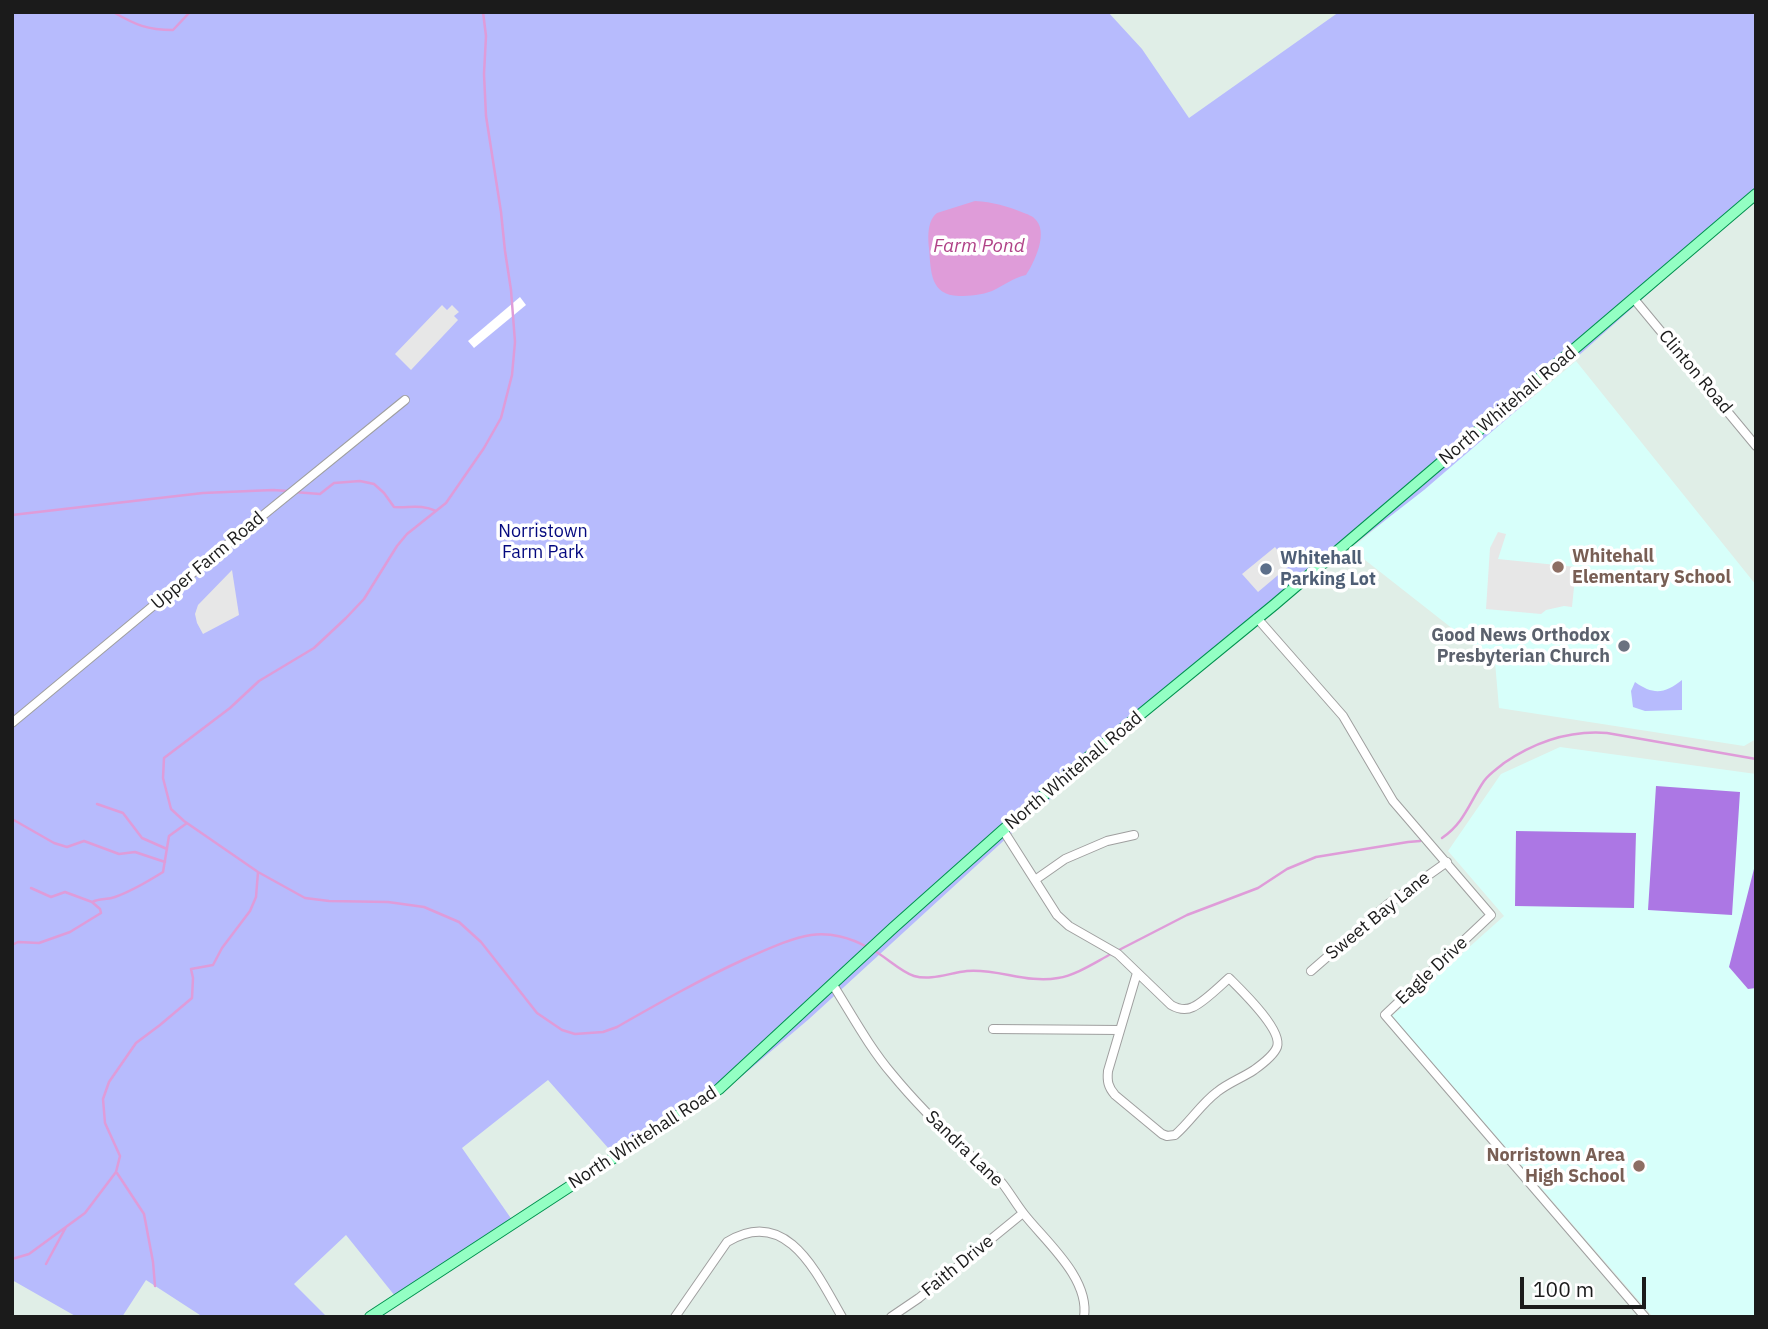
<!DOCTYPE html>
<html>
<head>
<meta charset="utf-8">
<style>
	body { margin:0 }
	#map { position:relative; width:1768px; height:1329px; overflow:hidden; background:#e0eee7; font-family:"IBM Plex Sans",sans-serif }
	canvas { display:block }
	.frame { position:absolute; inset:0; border:14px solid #1b1b1b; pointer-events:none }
	.scale { position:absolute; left:1520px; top:1277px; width:126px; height:32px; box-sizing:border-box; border:4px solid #1b1b1b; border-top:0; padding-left:9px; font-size:21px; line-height:24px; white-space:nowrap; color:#1b1b1b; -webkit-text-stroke:5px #fff; paint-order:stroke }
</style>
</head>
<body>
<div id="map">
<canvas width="1768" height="1329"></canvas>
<div class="frame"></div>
<div class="scale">100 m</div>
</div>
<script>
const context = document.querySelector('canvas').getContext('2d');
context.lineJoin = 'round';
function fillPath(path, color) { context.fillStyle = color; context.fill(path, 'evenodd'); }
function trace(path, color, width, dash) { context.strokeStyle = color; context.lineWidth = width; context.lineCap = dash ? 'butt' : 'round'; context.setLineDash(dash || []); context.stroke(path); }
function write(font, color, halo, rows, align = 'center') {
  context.font = font + ' "IBM Plex Sans",sans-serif'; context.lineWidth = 7; context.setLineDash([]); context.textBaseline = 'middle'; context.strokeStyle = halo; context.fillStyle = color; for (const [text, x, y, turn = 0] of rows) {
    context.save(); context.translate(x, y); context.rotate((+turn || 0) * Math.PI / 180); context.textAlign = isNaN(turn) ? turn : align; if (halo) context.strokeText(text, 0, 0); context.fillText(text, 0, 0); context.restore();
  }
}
fillPath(new Path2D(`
	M1576,361l180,224v154l-12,7 -245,-38 -4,-46 -144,-113z
	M1560,747l196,27v543h-103l-261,-301 112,-100 -56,-65 53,-77z`), '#d7fffa');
fillPath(new Path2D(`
	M12,12h1096l34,37 47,69 150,-106h417v186l-232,206 -100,86 -136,106 -141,119 -124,108 -214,196 -73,62 -119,77 -69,-78 -86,68 55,79 -122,69 -49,-61 -52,49 33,33h-124l-57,-37 -24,37h-45l-65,-37z
	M1682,680v30l-37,1 -12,-4 -2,-16 4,-9c18,13 30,12 47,-2z`), '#b7bbfd');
fillPath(new Path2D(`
	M1656,786l84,6 -8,123 -84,-5z
	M1516,831l120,2 -2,75 -119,-2z
	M1756,861v127l-8,1 -19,-22z`), '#ac77e4');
fillPath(new Path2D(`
	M442,305l5,5 5,-5 7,7 -5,4 4,4 -47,50 -16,-16z
	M1498,532l8,2 -8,25 78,8 -4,40 -8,-1 -18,4 -5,4 -55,-5 4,-61z
	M1275,547l4,5 6,-5 5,6 -5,5 5,7 -32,27 -16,-18z
	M232,570l7,45 -36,19 -6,-11 -2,-9 3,-9z`), '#e7e7e7');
fillPath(new Path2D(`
	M975,201c18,1 32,5 49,12 1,0 10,4 10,5 16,13 0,45 -8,57 -13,3 -23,11 -34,16 -10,4 -22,5 -33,5 -29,-1 -28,-24 -30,-48 -1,-11 -2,-27 8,-35z`), '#df9cd9');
fillPath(new Path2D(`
	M520,297l6,8 -52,43 -6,-7z`), '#fff');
trace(new Path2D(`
	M113,12c23,13 34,18 60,18l17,-18
	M483,12l3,24 -2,38 2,42 15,96 4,39 6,39 4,52 -3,33 -11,43 -17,30 -38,55 -39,31 -10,12 -33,53 -18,19 -32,30 -55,33 -29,27 -66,50 -1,20 8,31 13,12 74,51 47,26 24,3 59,1 36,5 35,15 22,20 56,71 25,17 13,4 28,-2 14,-5c42,-24 84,-48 128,-68 21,-9 43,-20 66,-24 19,-3 40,3 56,12
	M12,13l2,-1
	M294,492l26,2 14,-11 26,-2 14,3 10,9 10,14c16,1 27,-3 42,4
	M12,515l191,-22 70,-3 15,1
	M97,804l26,9 19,25 25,11
	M12,819l42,24 13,4 17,-6 35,13 16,-2 30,10
	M1442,838c23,-16 27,-35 42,-57 5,-7 13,-12 20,-18 31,-21 65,-33 103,-30l149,26
	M31,888l20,9 14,-5 27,10
	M12,945l6,-3 21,1 31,-11 31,-19 -1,-4 -8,-7c8,-4 15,-2 23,-5 17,-6 32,-15 48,-25l6,-36 18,-13
	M873,950c13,7 28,22 41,26 17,5 35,-3 53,-5 30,-3 60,13 91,7 18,-3 36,-15 53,-24
	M1117,951l70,-36 71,-27 29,-19 29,-12 92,-15 12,-1
	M117,1173l27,41 9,48 2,24
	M12,1259l17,-5 56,-41 31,-41 4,-16 -15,-33 -2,-24 6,-17 27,-39 24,-18 32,-27 1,-20 -2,-9 22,-4 9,-17 28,-37 6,-14 2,-25
	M46,1264l20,-37`), '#df9cd9', 2.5);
const minor = new Path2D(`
	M1634,299l122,147
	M1257,618l86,98 50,85 98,114 -106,100 260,302
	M12,723l212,-176 181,-147
	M1003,830l54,85 12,11 49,28 53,51c7,4 14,6 22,2 11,-5 27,-21 36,-29 12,12 54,52 48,69 -3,8 -16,18 -23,23 -12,8 -26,13 -37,22 -16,12 -27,30 -42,43l-8,1 -5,-2 -47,-39c-7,-8 -8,-14 -7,-24l29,-98
	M1035,880l30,-21 42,-18 27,-6
	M1311,971l77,-67 59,-42
	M833,985c19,30 36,62 59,89 23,28 48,53 74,77 11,11 25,21 36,32 8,10 14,21 22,31 21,27 66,64 60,103
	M993,1029l127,1
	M675,1317l52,-75c60,-37 90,32 115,75
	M891,1317l28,-19 104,-85`);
const major = new Path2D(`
	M370,1317l349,-228 174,-161 110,-98 89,-76 182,-149 482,-411`);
trace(minor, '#9f9f9f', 10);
trace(major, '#00924f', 12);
trace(minor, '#fff', 8);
trace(major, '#93ffc3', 10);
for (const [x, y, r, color] of [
	[1558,567,7,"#8d6e63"],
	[1266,569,7,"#5c6f8a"],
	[1624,646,7,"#6b7280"],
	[1639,1166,7,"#8d6e63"]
]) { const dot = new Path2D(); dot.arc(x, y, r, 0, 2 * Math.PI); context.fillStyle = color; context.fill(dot); trace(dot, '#fff', 2.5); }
write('18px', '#1b1b1b', '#fff', [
	["Clinton Road",1695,372,50],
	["North Whitehall Road",1508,406,-40],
	["Upper Farm Road",208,561,-40],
	["North Whitehall Road",1074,771,-40],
	["Sweet Bay Lane",1378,916,-39],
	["Eagle Drive",1432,971,-43],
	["North Whitehall Road",643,1138,-33],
	["Sandra Lane",964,1149,44],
	["Faith Drive",958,1266,-39]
]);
write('18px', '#04097f', '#fff', [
	["Norristown",543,532],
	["Farm Park",543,553]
]);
write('bold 18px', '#785e54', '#fff', [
	["Whitehall",1572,557],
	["Elementary School",1572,578],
	["Norristown Area",1625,1156,"right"],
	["High School",1625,1177,"right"]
], 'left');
write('bold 18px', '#4e5e75', '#fff', [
	["Whitehall",1280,559],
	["Parking Lot",1280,580]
], 'left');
write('bold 18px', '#5b616d', '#fff', [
	["Good News Orthodox",1610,636],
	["Presbyterian Church",1610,657]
], 'right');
write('italic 19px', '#b04287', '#fff', [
	["Farm Pond",979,247]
]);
</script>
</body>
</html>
